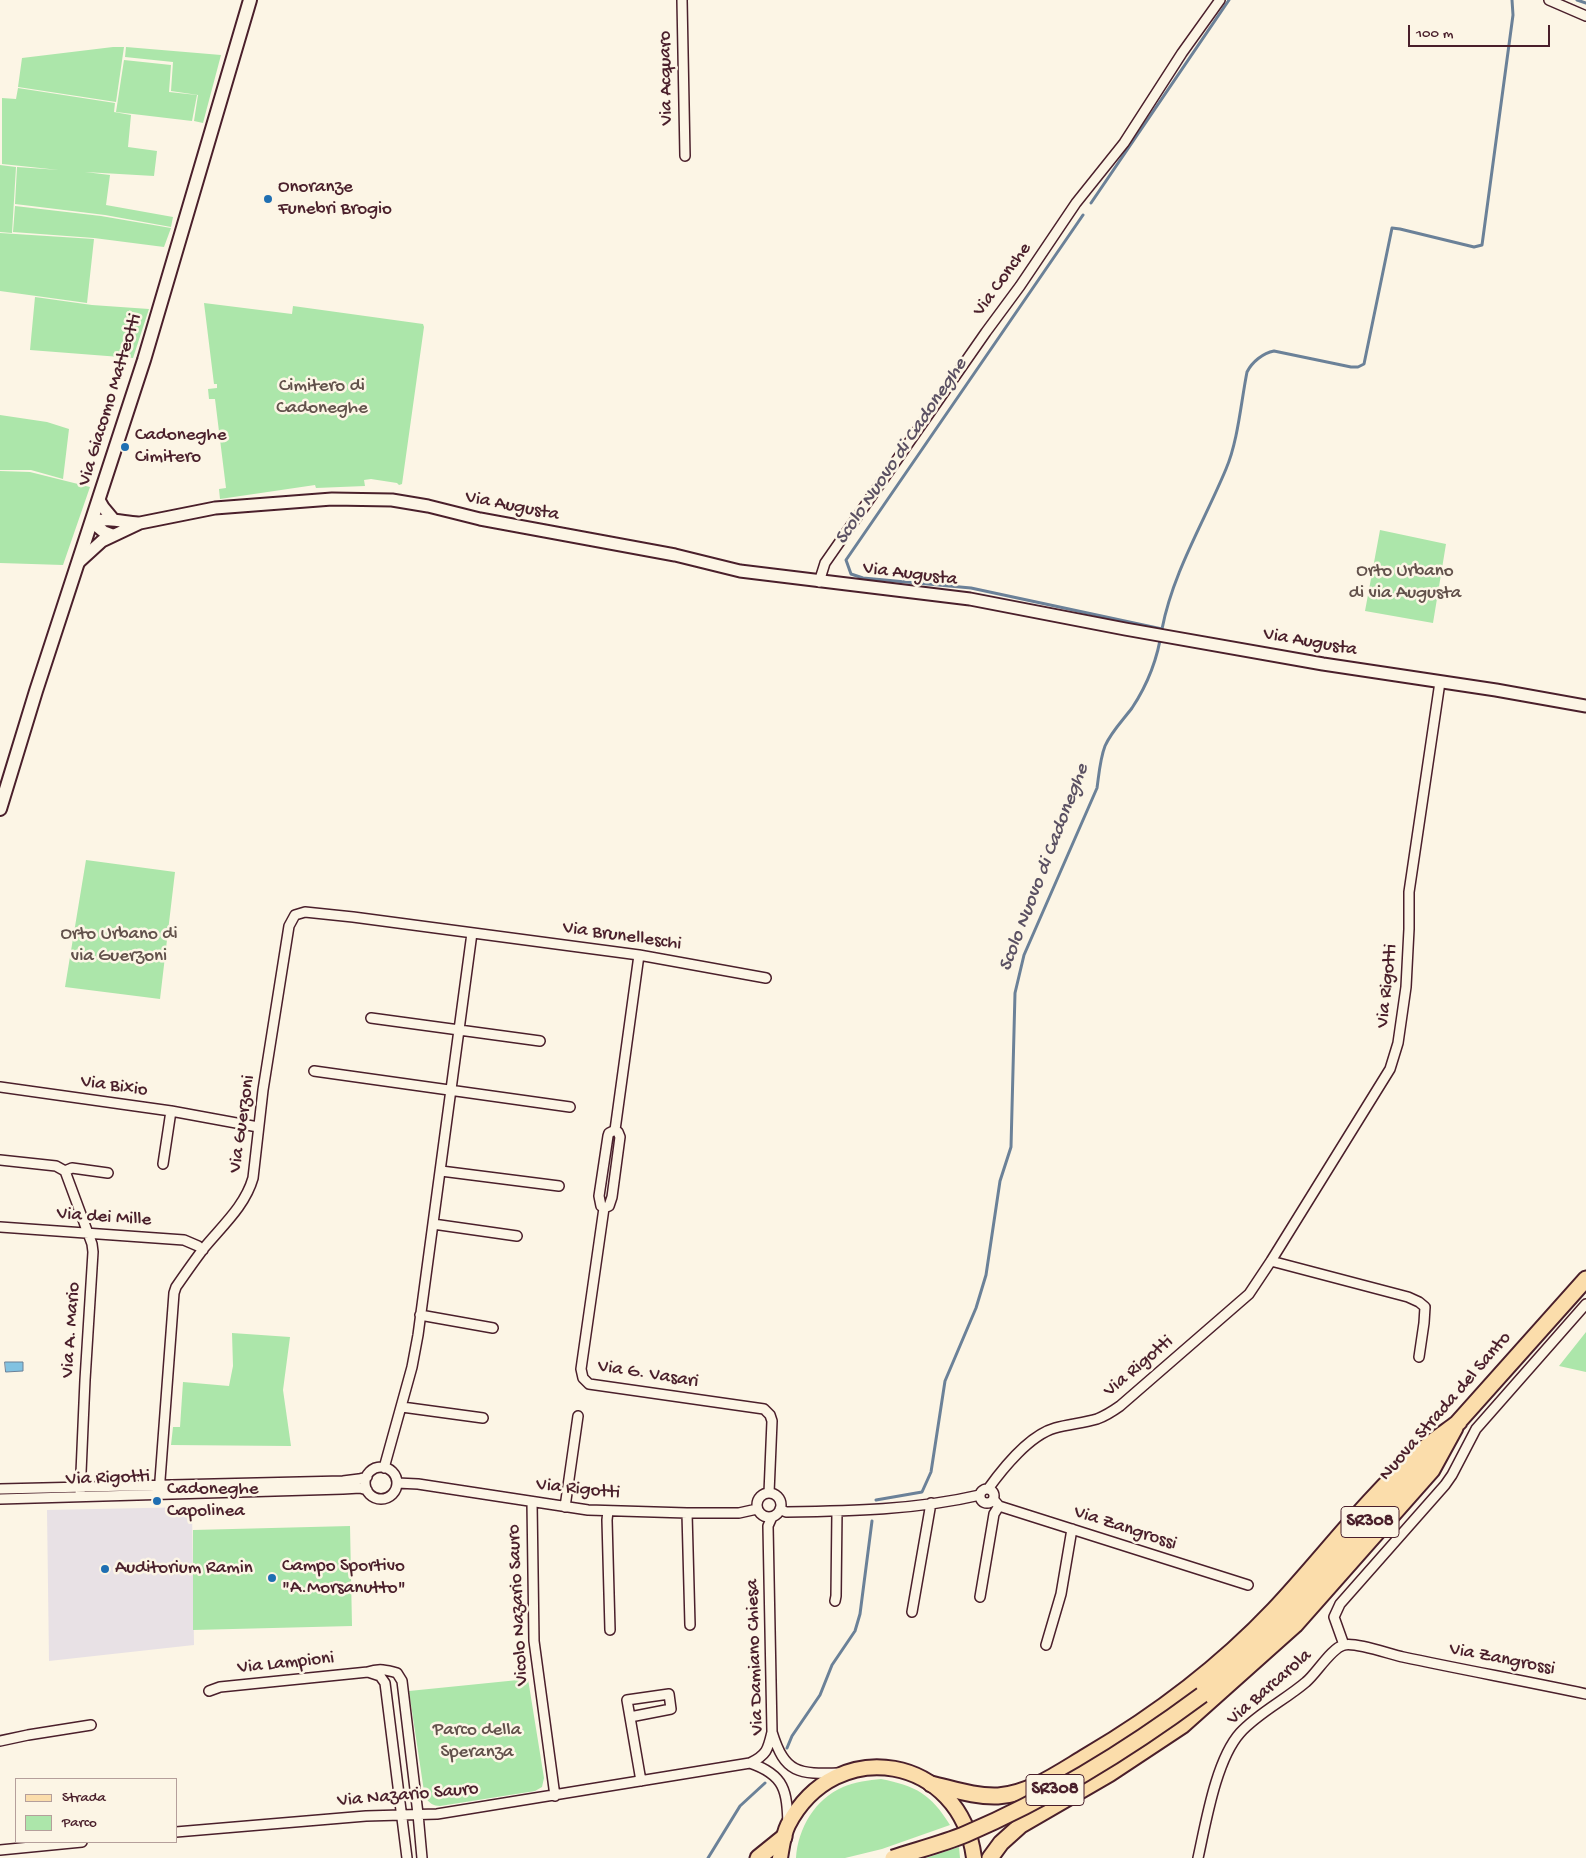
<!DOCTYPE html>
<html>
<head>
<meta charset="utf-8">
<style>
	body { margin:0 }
	#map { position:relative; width:1586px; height:1858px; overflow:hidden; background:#fcf5e5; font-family:"Gochi Hand",sans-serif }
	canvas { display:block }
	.legend { position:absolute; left:15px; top:1778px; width:162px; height:65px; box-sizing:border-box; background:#fcf5e5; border:1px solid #b59f9b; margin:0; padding:6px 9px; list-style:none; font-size:15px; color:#4a1f2b }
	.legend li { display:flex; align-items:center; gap:10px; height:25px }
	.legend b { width:25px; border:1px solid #b59f9b }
	.scale { position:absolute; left:1408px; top:25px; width:142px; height:22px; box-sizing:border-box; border:2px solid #4a1f2b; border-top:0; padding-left:6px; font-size:15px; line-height:18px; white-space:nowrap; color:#4a1f2b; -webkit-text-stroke:4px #fcf5e5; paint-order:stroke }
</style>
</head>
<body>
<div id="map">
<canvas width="1586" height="1858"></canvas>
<ul class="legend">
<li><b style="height:6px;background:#fbddab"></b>Strada</li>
<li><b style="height:14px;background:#ace6aa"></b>Parco</li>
</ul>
<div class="scale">100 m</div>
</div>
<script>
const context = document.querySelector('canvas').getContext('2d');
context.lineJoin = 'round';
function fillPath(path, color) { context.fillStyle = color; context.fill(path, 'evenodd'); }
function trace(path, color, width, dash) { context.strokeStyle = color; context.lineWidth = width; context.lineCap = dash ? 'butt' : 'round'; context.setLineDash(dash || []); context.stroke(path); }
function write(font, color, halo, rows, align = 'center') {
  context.font = font + ' "Gochi Hand",sans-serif'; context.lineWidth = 5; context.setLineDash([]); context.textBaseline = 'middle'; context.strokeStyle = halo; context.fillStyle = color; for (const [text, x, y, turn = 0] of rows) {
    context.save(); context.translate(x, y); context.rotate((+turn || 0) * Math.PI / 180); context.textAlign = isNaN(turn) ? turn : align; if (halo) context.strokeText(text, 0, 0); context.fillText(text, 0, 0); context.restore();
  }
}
fillPath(new Path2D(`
	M192,1507l2,138 -145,16 -2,-151z`), '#e8e1e5');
fillPath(new Path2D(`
	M113,47h11l-8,55 -98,-15 4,-29z
	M126,47l95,8 -18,68 -9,-2 4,-26 -27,-4 2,-29 -48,-5z
	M124,60l47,5 -2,27 28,3 -5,26 -76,-9z
	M18,88l97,15 -1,9 17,3 -3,32 29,4 -3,25 -69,-4 25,3 -4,30 67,12 -2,10 -66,-12 -90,-11 2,-37 42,3 -57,-6v-66l14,1z
	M0,165l16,2 -4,66 -12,-1z
	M15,206l86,10 70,12 -7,19 -70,-9 -81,-6z
	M0,233l94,6 -7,64 -87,-12z
	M35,297l57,8 57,4 -16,49 -103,-8z
	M204,303l88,11 1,-8 130,18 1,3 -22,157 -3,1 -2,-2 -26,-4 -7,1 1,6 -49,2 -1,-3 -95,14 -1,-10 7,-1 -11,-89h-6l-1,-10 9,-1v-4h-3z
	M0,415l47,7 22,7 -6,50 -32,-9h-31z
	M0,471l30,1 60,15 -27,78 -63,-2z
	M1380,530l66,14 -13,79 -68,-12z
	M86,860l89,12 -15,127 -95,-12z
	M1586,1332v40l-27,-6z
	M232,1333l58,4 -7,53 8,56 -120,-1 2,-18h7l3,-45 46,4 4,-20z
	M350,1526l2,100 -159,4v-100z
	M528,1679l16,99 -2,9 -7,4 -95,15c-7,0 -10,-3 -15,-8l-16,-107z
	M881,1779c35,7 50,15 69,46l-68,24 -37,9h-49c2,-30 19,-59 47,-71 12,-5 26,-7 38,-8z
	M959,1847l1,11h-34z`), '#ace6aa');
const water = new Path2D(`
	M5,1362h18v9l-17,1z`);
fillPath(water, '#81c2e1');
trace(water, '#6b8198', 1);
trace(new Path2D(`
	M1577,0l9,3
	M1091,203l138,-203
	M1162,629c11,-57 42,-107 64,-160 12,-28 15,-67 21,-97 5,-10 16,-19 27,-21l77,16h7l6,-3 28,-136 8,1 74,18 8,-2 31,-230 -1,-15
	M876,1500l46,-8 9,-20 14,-91 31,-73 10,-33 14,-94 11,-34 4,-154 9,-38 73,-167c2,-14 3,-29 8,-42 6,-14 18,-26 27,-38 16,-24 26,-51 30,-79l-191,-41 -108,-10 -12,-4 -5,-14 237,-345
	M787,1748l5,-12 28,-41 12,-30 23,-34 5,-17 12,-93
	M708,1858l32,-52 25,-23`), '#6b8198', 3);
const minor = new Path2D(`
	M682,0l3,156
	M1549,0l37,16
	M819,582l6,-19 161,-231 34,-46 56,-83 48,-60 58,-90 38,-53
	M371,1018l169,23
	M314,1071l256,36
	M0,1087l171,24 -8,53
	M171,1111l87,16
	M615,1130l-6,3 -1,3 -9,60 2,10 3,2 -23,161 2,9 6,6 175,25 6,6 2,6 -3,72
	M0,1160l56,6 9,5 27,73 1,8 -8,128 -5,116
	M65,1171l7,-3 36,5
	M441,1171l118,15
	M604,1208l5,-2 3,-9 8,-60 -2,-5 -3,-2 24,-175
	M433,1224l84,12
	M0,1227l184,13 14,6 5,4
	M1271,1261l137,36 11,5 6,5 -1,16 -5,34
	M420,1315l73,13
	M402,1407l81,11
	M365 1483a16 16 0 1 1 32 0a16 16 0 1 1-32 0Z
	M384,1468l28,-101 6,-32 54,-402
	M397,1483l21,1 170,26 99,3h52l18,-4
	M980 1496a7 7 0 1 1 14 0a7 7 0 1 1-14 0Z
	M0,1489l343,-8 16,-2 8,-2
	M988,1489c15,-21 42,-54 67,-61 14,-4 29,-5 42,-9 8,-3 16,-8 23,-13l129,-112 22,-33 119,-192 8,-26 8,-56 3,-58v-37l31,-210
	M757 1505a12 12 0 1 1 24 0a12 12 0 1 1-24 0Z
	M160,1493v-13l14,-187 2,-6c9,-13 18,-26 28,-39 18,-22 41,-42 49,-70l10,-88 26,-164 6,-11 10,-3 48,5 286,38 127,23
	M0,1499l343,-10 17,-1 7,2
	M994,1500l5,6 249,79
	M532,1502l2,139 21,155
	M565,1507l13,-91
	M780,1509l6,3c64,-1 130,-2 194,-17
	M608,1511l-1,9 3,110
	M687,1513l3,112
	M772,1517l-4,9 4,206c13,42 26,42 68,41
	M980,1597l14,-83 5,-8
	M835,1601l1,-5 1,-85
	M912,1612l19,-109
	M1046,1645l15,-51 11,-65
	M1344,1645l-10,-28 6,-13 105,-119 7,-10 24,-46 110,-125
	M368,1672l12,4 5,7 22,175
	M209,1691l11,-4 148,-15c11,-4 19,-2 29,1l5,8 16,133 4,44
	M630,1717l41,-8 -2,-15 -42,6 14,81
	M0,1741l28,-6 63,-10
	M750,1763c35,12 37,28 38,62
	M176,1832l190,-16 71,-2 313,-51c17,-8 18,-14 22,-31
	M0,1850l82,-8
	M1198,1858c8,-36 18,-98 42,-125 18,-20 45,-33 66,-51 11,-9 25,-34 38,-37 12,-3 45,9 59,12 61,13 122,24 183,37`);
const tertiary = new Path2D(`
	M99,500l4,7 10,12
	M112,535l-8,-3 -12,-10c16,-5 30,0 46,1
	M79,562l23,-21 38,-18 75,-15 117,-9 60,1 36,6 52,13 195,36 65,16 230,28 155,30 198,35 173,26 90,16`);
const secondary = new Path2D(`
	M0,809l36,-118 108,-331 106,-360`);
const primary = new Path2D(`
	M780,1858c2,-11 3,-23 8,-33 48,-92 173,-69 186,33`);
const trunk = new Path2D(`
	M1452,1429l134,-150
	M1202,1695l27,-24 51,-50 157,-174
	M931,1784c22,5 44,13 67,12 32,-2 62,-24 89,-40 68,-40 132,-88 187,-146 49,-52 92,-111 146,-158 12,-11 26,-20 39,-30
	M758,1858l26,-21
	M990,1858l11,-15 20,-18 88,-51 74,-49 112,-100 137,-155 23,-42`);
trace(minor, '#4a1f2b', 12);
trace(tertiary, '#4a1f2b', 15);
trace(secondary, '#4a1f2b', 16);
trace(primary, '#4a1f2b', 18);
trace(trunk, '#4a1f2b', 19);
trace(minor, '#fcf5e5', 9);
trace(tertiary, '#fcf5e5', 11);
trace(secondary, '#fcf5e5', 12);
trace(primary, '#fbddab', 14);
trace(trunk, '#fbddab', 15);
const trunkBridge = new Path2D(`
	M893,1858c24,-8 49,-14 73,-24 84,-36 162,-84 236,-139`);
trace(trunkBridge, '#4a1f2b', 19, []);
trace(trunkBridge, '#fbddab', 15);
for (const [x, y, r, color] of [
	[268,199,5,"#1f6fb2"],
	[125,447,5,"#1f6fb2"],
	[157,1501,5,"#1f6fb2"],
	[105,1569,5,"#1f6fb2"],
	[272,1578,5,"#1f6fb2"]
]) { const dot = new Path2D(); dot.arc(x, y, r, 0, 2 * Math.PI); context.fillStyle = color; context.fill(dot); trace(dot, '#fcf5e5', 2); }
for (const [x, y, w] of [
	[1370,1522,58],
	[1055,1790,58]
]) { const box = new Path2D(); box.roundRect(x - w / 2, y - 15.5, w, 31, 4); context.fillStyle = '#fcf5e5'; context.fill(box); trace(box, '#4a1f2b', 1); }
write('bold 18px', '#4a1f2b', null, [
	["SR308",1370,1522],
	["SR308",1055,1790]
]);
write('19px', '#4a1f2b', '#fcf5e5', [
	["Via Acquaro",667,78,-91],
	["Via Conche",1003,280,-54],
	["Via Giacomo Matteotti",111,400,-73],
	["Via Augusta",512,507,11],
	["Via Augusta",910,575,7],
	["Via Augusta",1310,643,10],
	["Via Brunelleschi",622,937,8],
	["Via Rigotti",1388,986,-84],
	["Via Bixio",114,1087,8],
	["Via Guerzoni",243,1124,-82],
	["Via dei Mille",104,1218,4],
	["Via A. Mario",72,1330,-86],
	["Via Rigotti",1139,1367,-40],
	["Via G. Vasari",648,1375,9],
	["Nuova Strada del Santo",1446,1407,-49],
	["Via Rigotti",108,1479,-2],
	["Via Rigotti",578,1490,6],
	["Via Zangrossi",1125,1529,18],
	["Vicolo Nazario Sauro",519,1605,-93],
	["Via Damiano Chiesa",756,1657,-92],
	["Via Zangrossi",1502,1660,11],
	["Via Lampioni",286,1664,-6],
	["Via Barcarola",1270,1688,-41],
	["Via Nazario Sauro",408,1796,-5]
]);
write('19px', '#4a1f2b', '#fcf5e5', [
	["Onoranze",278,188],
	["Funebri Brogio",278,210],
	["Cadoneghe",135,436],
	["Cimitero",135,458],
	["Cadoneghe",167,1490],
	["Capolinea",167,1512],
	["Campo Sportivo",282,1567],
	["\"A.Morsanutto\"",282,1589],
	["Auditorium Ramin",115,1569]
], 'left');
write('19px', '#62514b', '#fcf5e5', [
	["Cimitero di",322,387],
	["Cadoneghe",322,409],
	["Orto Urbano",1405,572],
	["di via Augusta",1405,594],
	["Orto Urbano di",119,935],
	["via Guerzoni",119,957],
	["Parco della",477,1731],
	["Speranza",477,1753]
]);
write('italic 20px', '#5a5062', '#fcf5e5', [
	["Scolo Nuovo di Cadoneghe",902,452,-56],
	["Scolo Nuovo di Cadoneghe",1045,868,-69]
]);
</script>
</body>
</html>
